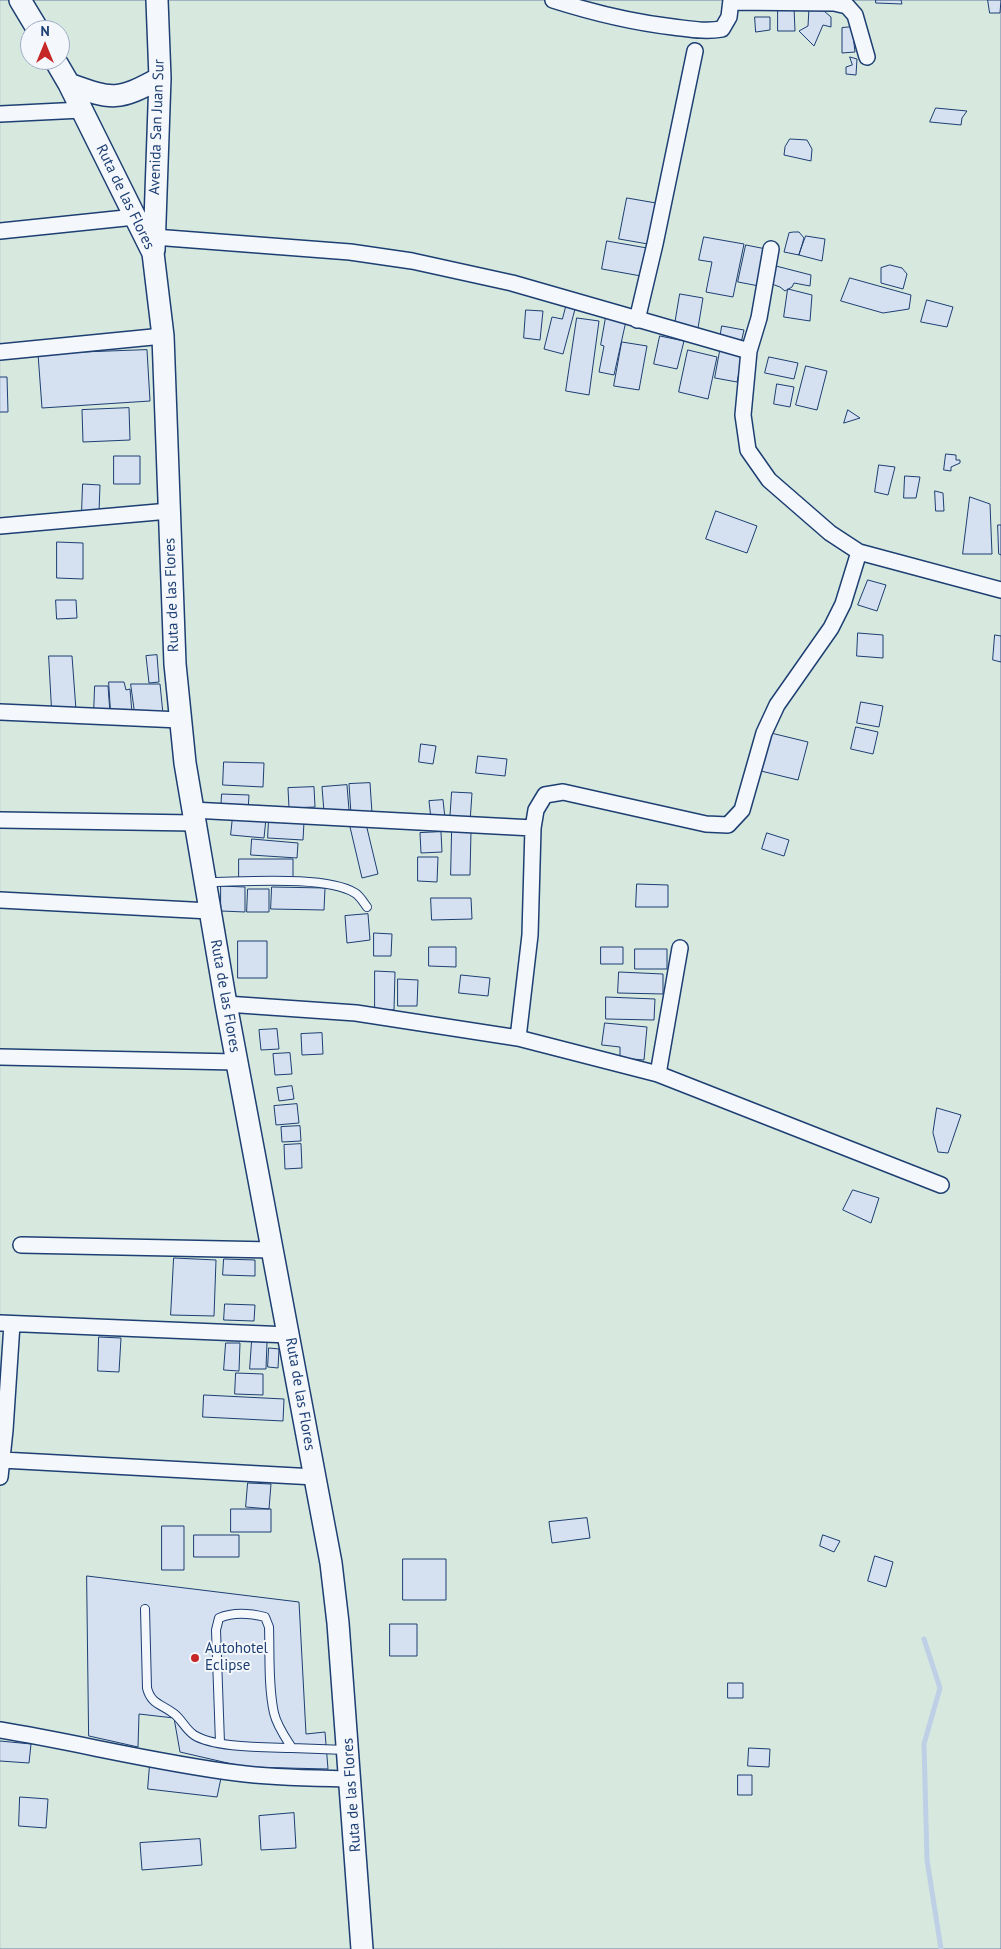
<!DOCTYPE html>
<html>
<head>
<meta charset="utf-8">
<style>
	body { margin:0 }
	#map { position:relative; width:1001px; height:1949px; overflow:hidden; background:#f4f7fb; font-family:"PT Sans",sans-serif }
	canvas { display:block }
	.north { position:absolute; left:20px; top:20px; width:50px; height:50px; box-sizing:border-box; background:#f4f7fb; border:1px solid #9eadc5; border-radius:50%; rotate:0deg; font-size:14px; font-weight:700; line-height:20px; text-align:center; color:#1d3f73 }
	.north::after { content:''; display:block; margin:auto; width:18px; height:22px; background:#c62828; clip-path:polygon(50% 0,100% 100%,50% 72%,0 100%) }
</style>
</head>
<body>
<div id="map">
<canvas width="1001" height="1949"></canvas>
<div class="north">N</div>
</div>
<script>
const context = document.querySelector('canvas').getContext('2d');
context.lineJoin = 'round';
function fillPath(path, color) { context.fillStyle = color; context.fill(path, 'evenodd'); }
function trace(path, color, width, dash) { context.strokeStyle = color; context.lineWidth = width; context.lineCap = dash ? 'butt' : 'round'; context.setLineDash(dash || []); context.stroke(path); }
function write(font, color, halo, rows, align = 'center') {
  context.font = font + ' "PT Sans",sans-serif'; context.lineWidth = 4; context.setLineDash([]); context.textBaseline = 'middle'; context.strokeStyle = halo; context.fillStyle = color; for (const [text, x, y, turn = 0] of rows) {
    context.save(); context.translate(x, y); context.rotate((+turn || 0) * Math.PI / 180); context.textAlign = isNaN(turn) ? turn : align; if (halo) context.strokeText(text, 0, 0); context.fillText(text, 0, 0); context.restore();
  }
}
const green = new Path2D(`
	M0,0h1001v1949h-1001zM30,30h30v30h-30z`);
fillPath(green, '#d7e8df');
trace(green, '#687fa3', 1);
trace(new Path2D(`
	M924,1639l16,49 -16,56 3,116 14,89`), '#bed0e5', 5);
const building = new Path2D(`
	M876,0h25l1,4 -26,-1z
	M988,0h13l-1,13h-10z
	M778,7h16l1,24h-17z
	M815,7l9,4 7,6v10l-8,-2 -9,21 -15,-15 9,-5 1,-18z
	M755,17h15v13l-14,2z
	M852,27l3,25 -13,1v-25z
	M850,57l7,2 -1,16 -10,-1v-7l6,-2z
	M936,108l31,3 -5,7 -1,7 -31,-3z
	M790,139l17,1 5,9 -1,12 -27,-6 1,-8z
	M627,198l29,5 -8,41 -29,-5z
	M794,232h5l5,6 -5,17 -15,-3 5,-19z
	M806,236l19,3 -3,22 -23,-6z
	M704,237l40,7 -11,53 -27,-5 6,-30 -13,-2z
	M607,241l40,7 -6,28 -39,-7z
	M746,245l20,4 -7,37 -21,-4z
	M772,265l39,10 -1,11 -16,-3 -2,4 -7,4 -5,-4 -11,-4z
	M890,265l12,3 5,6 -4,15 -22,-6v-15z
	M850,278l61,17 -2,14 -26,4 -42,-12z
	M788,289l24,6 -2,26 -26,-4z
	M680,294l23,4 -5,30 -23,-4z
	M927,300l26,7 -6,20 -26,-5z
	M566,307l9,2 -12,45 -19,-5 8,-32 10,2z
	M526,310l17,1 -3,29 -16,-2z
	M606,317l20,4 -12,54 -15,-3 5,-26 -3,-1z
	M577,318l22,3 -10,74 -23,-4z
	M722,326l22,4 -3,13 -21,-4z
	M660,336l24,5 -7,28 -23,-5z
	M622,342l25,4 -8,44 -25,-4z
	M147,350l3,51 -108,7 -4,-54z
	M688,350l29,7 -9,42 -29,-7z
	M720,351l23,4 -6,27 -22,-4z
	M769,357l29,6 -4,16 -29,-6z
	M806,366l21,5 -10,39 -21,-5z
	M0,377h7l1,35h-8z
	M777,384l17,3 -4,20 -16,-3z
	M129,408l1,32 -47,2 -1,-32z
	M848,410l12,8 -16,5z
	M946,454l10,1v5h4v3l-9,4v4l-7,-1z
	M114,456h26v28h-26z
	M879,465l16,2 -7,28 -13,-3z
	M905,476l15,1 -4,21h-12z
	M83,484l17,1 -1,27 -17,-1z
	M935,491l8,2 1,18h-8z
	M970,497l20,7 2,50h-29z
	M716,511l41,15 -10,27 -41,-14z
	M998,525h3v30l-2,-1z
	M57,542l26,1v36l-26,-1z
	M868,580l18,5 -9,26 -19,-6z
	M56,600h20l1,18 -20,1z
	M858,633l25,2v23l-26,-2z
	M995,635l6,1v26l-8,-2z
	M157,655l2,27 -10,1 -3,-27z
	M49,656h23l4,54h-24z
	M109,682h15l2,8 4,-1 2,24h-21z
	M131,684h29l3,30 -28,-1z
	M95,686h13l2,27h-16z
	M861,702l22,4 -4,21 -22,-4z
	M856,727l22,5 -5,22 -22,-5z
	M771,733l37,9 -10,38 -37,-9z
	M421,744l15,2 -3,18 -14,-2z
	M478,756l29,3 -2,17 -29,-3z
	M224,762l40,1 -1,24 -40,-2z
	M370,783l2,30 -21,1 -2,-30z
	M347,785l2,25 -25,2 -2,-25z
	M314,787l1,20 -26,1 -1,-20z
	M452,792l20,1 -2,29 -20,-1z
	M222,794l27,1 -1,16 -27,-1z
	M443,800l2,18 -14,1 -2,-18z
	M233,816l33,2 -2,20 -33,-3z
	M269,819l35,3 -1,18 -35,-2z
	M366,824l12,50 -16,4 -12,-51z
	M452,831h19l-1,44h-19z
	M441,832l1,20 -21,1 -1,-20z
	M767,833l22,7 -5,16 -22,-7z
	M252,839l46,4 -1,15 -46,-3z
	M418,857h20l-1,25 -19,-1z
	M239,859h54v20h-54z
	M637,884l31,1v22h-32z
	M221,886l24,1v25l-24,-1z
	M272,887l53,1 -1,22 -53,-1z
	M248,889h21v23h-22z
	M431,898h40l1,21 -40,1z
	M368,914l2,26 -23,3 -2,-27z
	M374,933l18,1 -1,22h-17z
	M238,941h29v37h-29z
	M429,947h27v20l-27,-1z
	M601,947h22v17h-22z
	M635,949h32v20h-32z
	M375,971l20,1 -1,38h-19z
	M619,972l44,2v20l-45,-1z
	M461,975l29,3 -2,18 -29,-3z
	M398,979l20,1 -1,26h-19z
	M606,997l49,2 -1,21 -48,-1z
	M605,1023l42,4 -3,33 -24,-2v-11l-18,-2z
	M277,1029l2,20 -18,1 -2,-20z
	M322,1033l1,21 -21,1 -1,-21z
	M290,1053l2,21 -17,1 -2,-21z
	M292,1086l2,13 -15,2 -2,-13z
	M297,1104l2,19 -23,2 -2,-19z
	M937,1108l24,7 -13,38 -10,-1 -5,-19z
	M300,1126l1,15 -19,1 -1,-15z
	M301,1144l1,24 -17,1 -1,-24z
	M853,1190l26,8 -8,25 -28,-13z
	M174,1258l42,2 -2,56 -43,-1z
	M224,1259l31,1v16l-32,-1z
	M225,1304l30,1 -1,16 -30,-1z
	M99,1337l22,1 -2,34 -21,-1z
	M252,1341l15,1 -1,27h-16z
	M226,1343h14l-1,28 -15,-1z
	M269,1348l10,1 -1,19 -10,-1z
	M236,1373l27,1v21l-28,-1z
	M204,1395l80,4 -1,22 -80,-4z
	M248,1483l23,1 -2,25 -23,-2z
	M231,1509h40v23h-40z
	M587,1518l3,20 -38,5 -3,-21z
	M162,1526h22v44h-22z
	M194,1535h45v22h-45z
	M823,1535l17,6 -6,11 -14,-6z
	M875,1556l18,6 -7,25 -18,-6z
	M403,1559h43v41h-43z
	M87,1576l212,26 7,132 19,-2 3,37 -83,-2 -65,-15 -6,-34 -35,-4 -1,33 -49,-11z
	M390,1624h27v32h-27z
	M728,1683h15v15h-15z
	M0,1741l31,3 -2,19 -29,-2z
	M749,1748l21,1 -1,18 -21,-1z
	M150,1764l71,14 -4,19 -69,-8z
	M738,1775h14v20h-14z
	M20,1797l28,2 -2,29 -27,-2z
	M294,1813l2,35 -35,2 -2,-34z
	M200,1839l2,26 -60,5 -2,-27z`);
fillPath(building, '#d5e0f0');
trace(building, '#1d3f73', 1);
const lane = new Path2D(`
	M207,882c35,0 119,-7 148,11 5,3 9,10 12,14
	M145,1609l2,79c4,16 14,16 26,25 8,5 12,16 21,22 20,13 72,12 98,13
	M220,1743l-4,-113 3,-12c14,-6 30,-5 46,-1l4,10c1,28 -1,59 5,86 3,13 11,24 18,35l54,2`);
const street = new Path2D(`
	M553,0c41,13 77,22 120,27 17,2 32,5 49,2l7,-12 2,-17
	M731,2l103,1 13,3 8,9 12,42
	M0,114l82,-4
	M0,231l135,-14
	M154,237l196,15 62,9 100,22 237,68 -6,64 5,35 21,30 61,53 29,19 142,38
	M637,320l18,-76 40,-193
	M749,351l10,-33 12,-69
	M0,352l163,-16
	M0,526l169,-15
	M0,712l180,8
	M192,810l341,18
	M0,820l194,3
	M0,900l210,11
	M226,1004l130,9 162,25 140,36 283,111
	M518,1038l12,-103 3,-107 3,-18 9,-15 18,-3 143,32 22,1 14,-15 22,-77 13,-28 54,-77 12,-24 16,-52
	M0,1057l236,5
	M658,1074l22,-126
	M21,1245l252,5
	M0,1323l289,12
	M0,1430h5l7,-106
	M2,1460l313,17
	M0,1477l5,-47
	M0,1730c79,13 157,33 237,43 38,5 76,5 114,6`);
const secondary = new Path2D(`
	M20,0l18,30
	M55,60l14,24 84,169 10,83 12,328 10,99 41,241 105,559 7,60 24,326
	M69,84c44,16 49,17 91,-6
	M154,250l6,-172 -3,-78`);
trace(lane, '#1d3f73', 10);
trace(street, '#1d3f73', 18);
trace(secondary, '#1d3f73', 24);
trace(lane, '#f4f7fb', 8);
trace(street, '#f4f7fb', 15);
trace(secondary, '#f4f7fb', 21);
for (const [x, y, r, color] of [
	[195,1658,5,"#c62828"]
]) { const dot = new Path2D(); dot.arc(x, y, r, 0, 2 * Math.PI); context.fillStyle = color; context.fill(dot); trace(dot, '#f4f7fb', 2); }
write('15px', '#1d3f73', '#f4f7fb', [
	["Avenida San Juan Sur",157,127,-88],
	["Ruta de las Flores",125,197,64],
	["Ruta de las Flores",172,595,-92],
	["Ruta de las Flores",225,996,80],
	["Ruta de las Flores",300,1394,80],
	["Ruta de las Flores",352,1795,-94]
]);
write('15px', '#1d3f73', '#f4f7fb', [
	["Autohotel",205,1649],
	["Eclipse",205,1666]
], 'left');
</script>
</body>
</html>
